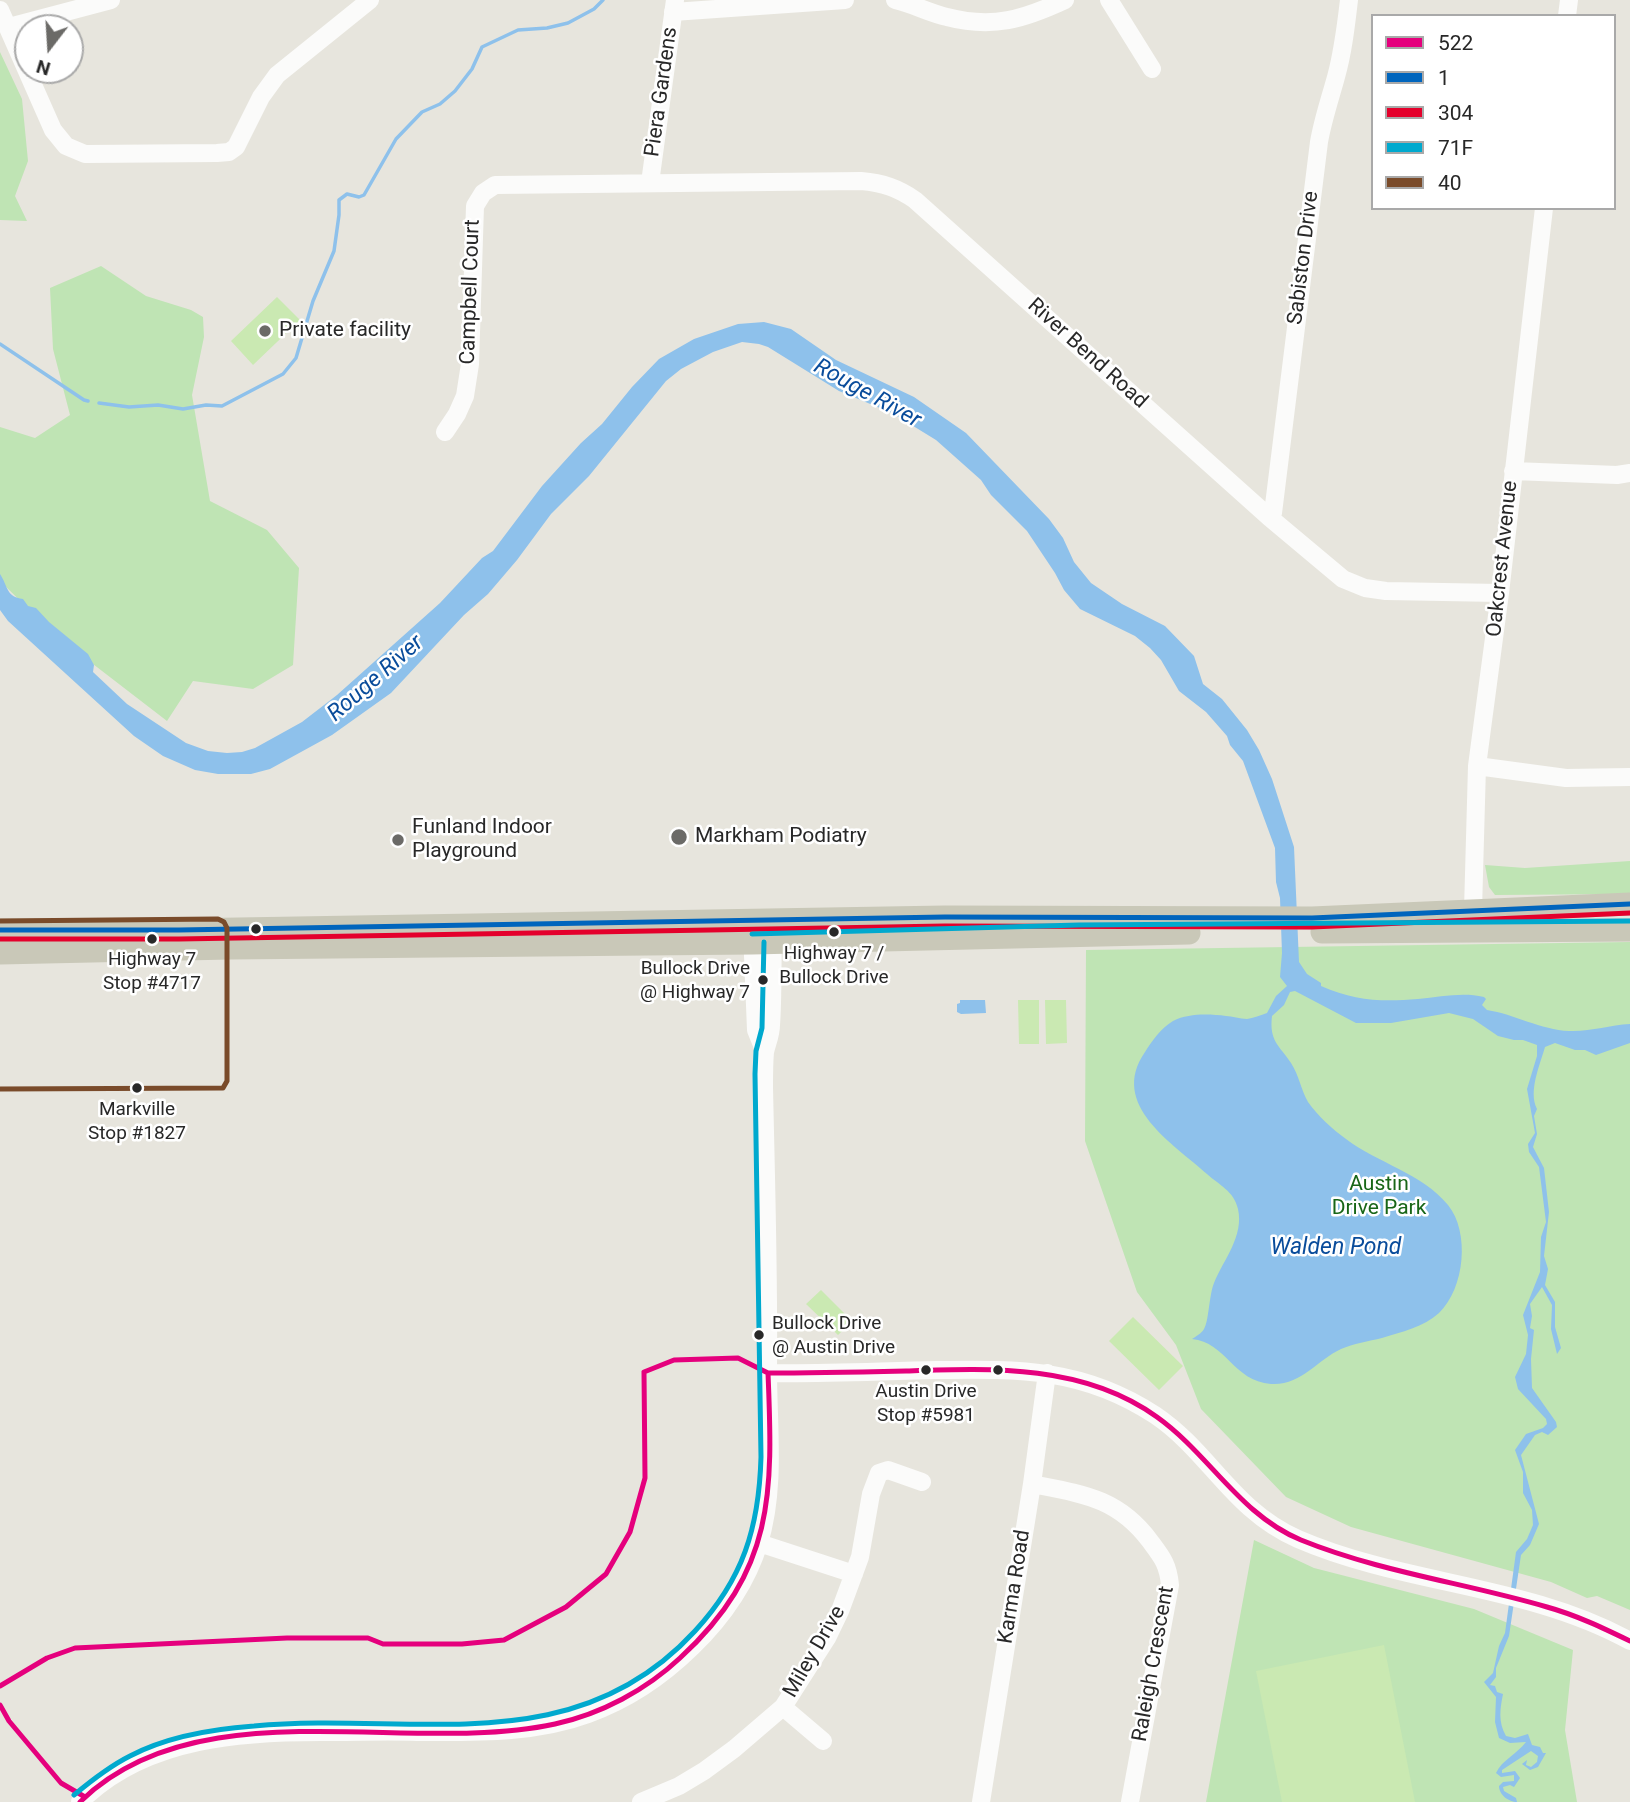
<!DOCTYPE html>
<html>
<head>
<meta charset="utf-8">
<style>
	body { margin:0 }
	#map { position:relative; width:1630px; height:1802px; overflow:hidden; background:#e7e5dd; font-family:Roboto,sans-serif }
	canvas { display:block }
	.legend { position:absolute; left:1371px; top:14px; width:245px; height:196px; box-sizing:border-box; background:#fff; border:2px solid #a9a9a9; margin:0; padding:9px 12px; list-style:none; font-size:21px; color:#282828 }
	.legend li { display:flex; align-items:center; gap:14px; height:35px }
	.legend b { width:35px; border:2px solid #a9a9a9 }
	.north { position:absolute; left:14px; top:14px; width:70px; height:70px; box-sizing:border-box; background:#fff; border:2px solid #a9a9a9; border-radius:50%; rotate:197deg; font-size:19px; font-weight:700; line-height:28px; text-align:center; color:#282828 }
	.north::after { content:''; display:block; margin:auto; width:24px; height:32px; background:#6b6a67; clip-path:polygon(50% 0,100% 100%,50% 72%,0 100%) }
</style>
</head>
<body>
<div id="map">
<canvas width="1630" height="1802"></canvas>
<ul class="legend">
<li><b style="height:9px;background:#e5007d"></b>522</li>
<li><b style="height:9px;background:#0065bd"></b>1</li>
<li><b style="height:9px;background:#e4002b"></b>304</li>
<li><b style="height:9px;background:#00a9ce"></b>71F</li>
<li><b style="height:9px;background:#7a4b2a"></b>40</li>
</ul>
<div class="north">N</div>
</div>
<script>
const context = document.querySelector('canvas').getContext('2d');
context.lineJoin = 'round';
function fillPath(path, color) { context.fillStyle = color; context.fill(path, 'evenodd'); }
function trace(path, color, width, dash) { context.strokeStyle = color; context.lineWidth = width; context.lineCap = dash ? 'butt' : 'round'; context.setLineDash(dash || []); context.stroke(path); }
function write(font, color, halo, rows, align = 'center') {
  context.font = font + ' Roboto,sans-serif'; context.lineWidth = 5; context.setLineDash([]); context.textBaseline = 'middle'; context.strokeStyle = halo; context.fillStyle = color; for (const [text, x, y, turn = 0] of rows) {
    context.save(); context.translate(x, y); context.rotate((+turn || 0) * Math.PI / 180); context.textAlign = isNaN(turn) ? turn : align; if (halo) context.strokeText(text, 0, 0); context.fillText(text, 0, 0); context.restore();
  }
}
fillPath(new Path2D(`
	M0,52l22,47 6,62 -13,35 12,25 -27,-1z
	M101,266l45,30 45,14 12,7 1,20 -12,58 18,106 57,29 32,38 -6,97 -40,24 -60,-8 -26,40 -113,-87 -54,-53v-154l35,11 35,-23 -17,-66 -3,-61z
	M1630,861v33l-135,1 -6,-8 -4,-22 40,3z
	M1630,942v668l-33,-14 -10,2 -36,-16 -200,-55 -65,-30 -85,-88 -25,-64 -39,-53 -52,-151 1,-191z
	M1254,1540l60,28 160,41 99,41 -8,80 12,72h-371z`), '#bfe4b4');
fillPath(new Path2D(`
	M277,297l23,23 -47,45 -22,-24z
	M1018,1000h21v44h-20z
	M1045,1000h21l1,43 -21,1z
	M821,1290l31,31 -14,14 -32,-31z
	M1133,1317l50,49 -24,24 -50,-49z
	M1384,1645l31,157h-133l-26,-131z`), '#cae9b2');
fillPath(new Path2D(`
	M764,322l27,7 45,31 78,37 52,36 83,86 14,19 11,24 17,21 31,21 43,22 29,30 9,28 19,15 25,31 12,20 13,29 22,68 5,115 8,12 14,9v3c34,15 61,16 97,13 23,-2 44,-7 66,-2l2,2 -4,6 5,5c27,4 54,20 82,21 21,1 40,-6 61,-7v19l-34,12 -11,-5h-10l-20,-7 -10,4c-5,18 -17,44 -8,62l-3,7 3,18 -4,13 11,21 5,44 -5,44 4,13 -3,16 10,17v25l6,21 -4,6 -6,-25 1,-24 -10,-18 -12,17 2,12 -2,12 4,2 -3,29 1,29 24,34 1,5 -9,8 -6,-3 -7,3 -14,20 18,69 -9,21 -9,10 -12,81 -13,32v9l-6,8 5,1 2,6 6,2c-3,15 -5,28 3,42l9,2 13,-4 4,11 8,2 3,6h3l-8,14 -8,3 -8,-6 5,-4 -1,5 5,2 6,-5 1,-6 -7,-5 -29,19v3l13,-2 5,7 -6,9 -4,-2 -7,2 1,4 12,7 1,4c-8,0 -18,-7 -18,-16l4,-4 11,-1v-6l-13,2 -5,-4c6,-13 21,-19 30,-31l-16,1 -11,-5 -4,-16 1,-25 -12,-15 9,-9 6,-27 6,-13 11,-81 11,-13 6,-14 -1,-15 -9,-17v-21l-8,-22 11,-16 17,-6 4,-4 -1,-5 -28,-30 -3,-12 11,-23 2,-19 -5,-20 17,-43 1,-35 5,-15 -7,-55 -10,-15 -1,-8 7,-11 -8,-44 10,-33v-11l-14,-5h-9l-16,-4 -25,-17 -24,-6 -58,10h-35l-61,-32 -5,1 -6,13 -12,11c-3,25 7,29 19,47 8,12 10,27 17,39 10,14 24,27 38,37 30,23 77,35 102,66 22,27 17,83 -9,108 -15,14 -38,19 -57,25 -13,3 -29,6 -41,11 -24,11 -40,37 -70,35 -38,-3 -45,-42 -79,-45 3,-2 10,-6 12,-10 5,-8 5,-34 10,-46 10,-24 30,-47 24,-74 -4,-18 -19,-24 -31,-35 -33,-30 -99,-69 -62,-122 7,-11 16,-24 28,-31 16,-8 36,-7 53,-5 6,0 14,3 21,3 6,-1 14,-4 20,-6l9,-17 11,-10 -7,-9 2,-24 -2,-55 -4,-16 -1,-34 -32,-87 -13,-16 -3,-9 -21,-24 -27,-21 -18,-31 -11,-12 -15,-12 -55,-27 -16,-19 -9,-17 -28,-42 -36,-36 -10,-15 -45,-40 -44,-27 -53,-22 -71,-44 -9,-3 -17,-2 -29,10 -32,17 -15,12 -77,95 -38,38 -34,46 -29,34 -24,21 -73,78 -59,42 -62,34 -19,5h-33l-23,-4 -32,-14 -29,-20 -126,-115 -8,-11v-36c8,12 6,23 23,25l5,7 8,2 13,14 39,32 6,11 -1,7 34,32 59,39 22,8 19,2 15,-1 13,-4 47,-26 35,-27 103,-92 42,-45 11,-7 49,-65 39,-43 21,-19 30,-37 27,-28 35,-20 44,-15z
	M960,1000h25l1,13 -25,1 -4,-2v-8l3,-1z`), '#8ec1eb');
trace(new Path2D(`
	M0,344l84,56 4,1
	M99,403l30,4 29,-2 25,4 23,-4 16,1 61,-32 13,-16 17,-57 21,-50 5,-36v-15l8,-6 12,3 5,-2 32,-56 26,-27 18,-8 15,-13 17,-22 10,-22 36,-17 29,-2 21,-5 26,-14 9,-9`), '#8ec1eb', 3.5);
trace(new Path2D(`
	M895,0c18,4 34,13 52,17 46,12 77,2 118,-17
	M1109,0l43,69
	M0,10l53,120 13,16 19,8 132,-1 12,-1 7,-5 25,-50 16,-22 93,-75
	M673,12l172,-12
	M1567,16l2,-16
	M9,27l102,-27
	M650,183l25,-183
	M445,432l12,-18 8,-18 5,-32 5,-158 8,-13 12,-8 366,-4c22,2 37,7 54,19l354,317 74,62 22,9 21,3 114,2
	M1513,471l104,4 13,-2
	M1269,517l4,-4 46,-371c4,-23 11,-43 17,-65 7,-25 10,-51 13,-77
	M1477,766l89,12 64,-1
	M1473,910l4,-144 23,-173 44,-385
	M752,931l4,99 9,22
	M768,1373c56,1 113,-2 169,-3 83,-1 146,-2 218,45 55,37 77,95 143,124 106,46 229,45 332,102
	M1032,1484c51,10 86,14 118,57 12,16 18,23 20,44l-40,217
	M759,1543l95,31
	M783,1707l40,34
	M80,1802c65,-66 167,-71 254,-70 27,0 55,-1 83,0 57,0 117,2 171,-18 73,-26 148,-96 171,-171 17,-55 9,-116 9,-172 1,-95 -2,-189 -4,-284 0,-11 0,-24 1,-35 2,-9 6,-17 6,-27 2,-27 1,-55 2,-83
	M641,1802l38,-16 25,-15 30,-22 49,-42 44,-69 13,-27 20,-54 11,-63 8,-21 9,-3 34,12
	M981,1802l51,-318 15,-111`), '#fbfbfa', 18);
trace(new Path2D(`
	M0,930h179l766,-13 367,1 318,-14
	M1322,932l308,-2
	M0,953l230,-5 522,-5 437,-10`), '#c9c8b8', 23);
trace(new Path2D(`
	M644,1372l30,-12 64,-2 30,15c46,0 92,-1 138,-2 85,-3 178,-7 251,46 52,37 83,98 144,123 79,32 164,43 246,67 29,8 56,21 83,34
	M0,1686l47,-28 28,-10 212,-10h81l15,6h79l42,-4 62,-33 40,-33 24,-42 15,-54 -1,-106
	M0,1705l9,16 52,62 24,14
	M80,1802c118,-116 329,-46 475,-78 46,-10 91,-34 125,-66 95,-87 93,-165 88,-285`), '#e5007d', 5);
trace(new Path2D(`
	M0,930h179l766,-13 367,1 318,-14`), '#0065bd', 5);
trace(new Path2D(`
	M0,939h179l766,-13 367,1 318,-14`), '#e4002b', 5);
trace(new Path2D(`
	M752,934l327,-9 551,-4
	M74,1795c18,-15 36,-29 56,-39 38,-20 82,-27 124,-30 158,-15 319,38 441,-95 48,-52 64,-103 66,-174l-6,-383 1,-23 6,-23 2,-86`), '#00a9ce', 5);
trace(new Path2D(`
	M0,921l218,-2 6,3 3,6v153l-4,7 -223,1`), '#7a4b2a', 5);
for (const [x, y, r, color] of [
	[265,331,7,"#6b6a67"],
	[679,837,9,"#6b6a67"],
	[398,840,7,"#6b6a67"],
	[256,929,6,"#282828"],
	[834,932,6,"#282828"],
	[152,939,6,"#282828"],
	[763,980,6,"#282828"],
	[137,1088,6,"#282828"],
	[759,1335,6,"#282828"],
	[926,1370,6,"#282828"],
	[998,1370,6,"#282828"]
]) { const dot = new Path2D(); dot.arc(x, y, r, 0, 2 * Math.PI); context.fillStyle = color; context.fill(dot); trace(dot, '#fff', 2.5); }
write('19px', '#282828', '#fff', [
	["Highway 7 /",834,954],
	["Bullock Drive",834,978],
	["Highway 7",152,960],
	["Stop #4717",152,984],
	["Bullock Drive",750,969,"right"],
	["@ Highway 7",750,993,"right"],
	["Markville",137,1110],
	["Stop #1827",137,1134],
	["Bullock Drive",772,1324,"left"],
	["@ Austin Drive",772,1348,"left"],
	["Austin Drive",926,1392],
	["Stop #5981",926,1416]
]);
write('21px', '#282828', '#fff', [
	["Piera Gardens",662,92,-82],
	["Sabiston Drive",1304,258,-83],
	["Campbell Court",471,292,-88],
	["River Bend Road",1087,354,42],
	["Oakcrest Avenue",1503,559,-84],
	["Karma Road",1015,1587,-81],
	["Miley Drive",815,1652,-60],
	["Raleigh Crescent",1154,1664,-80]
]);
write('21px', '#282828', '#fff', [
	["Private facility",279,331],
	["Funland Indoor",412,828],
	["Playground",412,852],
	["Markham Podiatry",695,837]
], 'left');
write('21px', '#186617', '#fff', [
	["Austin",1379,1185],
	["Drive Park",1379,1209]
]);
write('italic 23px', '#094c9b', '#fff', [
	["Rouge River",867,394,29],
	["Rouge River",376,679,-41],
	["Walden Pond",1336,1248]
]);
</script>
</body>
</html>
